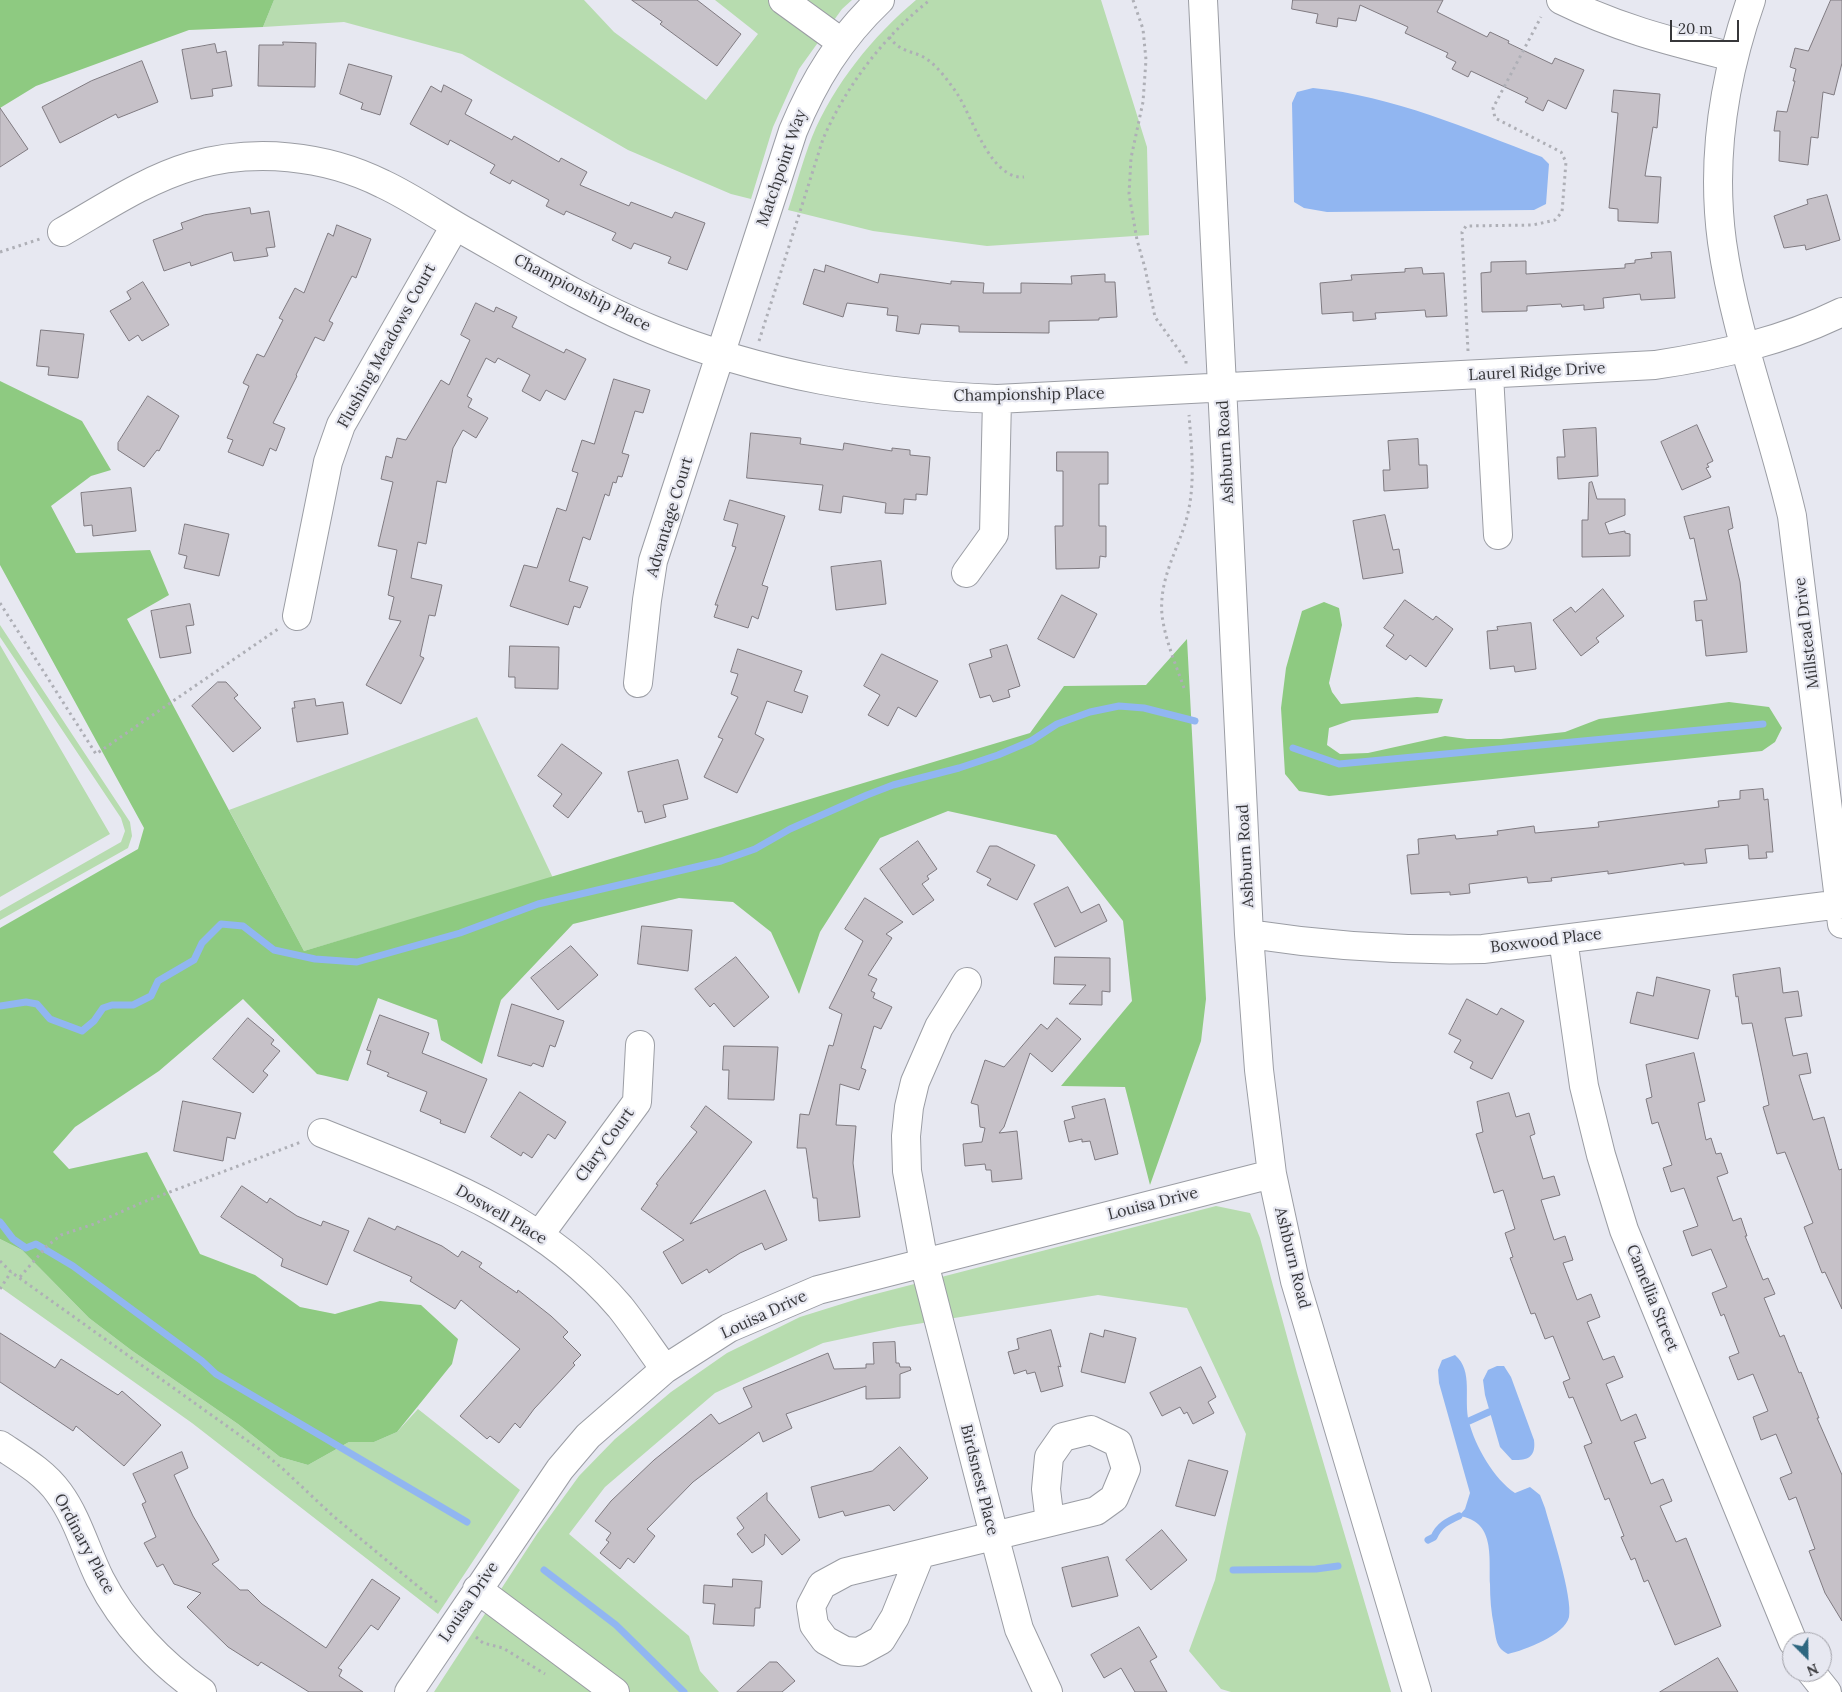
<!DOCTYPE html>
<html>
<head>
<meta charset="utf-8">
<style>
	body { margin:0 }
	#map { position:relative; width:1842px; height:1692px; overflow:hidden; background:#e7e8f1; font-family:Lora,serif }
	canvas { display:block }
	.north { position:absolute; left:1782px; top:1632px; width:50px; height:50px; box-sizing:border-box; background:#e7e8f1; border:1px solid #a1a1a8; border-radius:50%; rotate:157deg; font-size:14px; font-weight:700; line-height:20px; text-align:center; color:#37373a }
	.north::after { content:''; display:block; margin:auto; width:18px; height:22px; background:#2e6780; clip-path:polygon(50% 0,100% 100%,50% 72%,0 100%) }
	.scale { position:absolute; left:1670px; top:20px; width:69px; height:22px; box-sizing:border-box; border:2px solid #37373a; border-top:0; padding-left:6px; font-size:15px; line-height:18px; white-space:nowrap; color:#37373a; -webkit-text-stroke:4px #e7e8f1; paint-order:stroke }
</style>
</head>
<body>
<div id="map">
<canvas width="1842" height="1692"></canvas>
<div class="north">N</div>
<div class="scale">20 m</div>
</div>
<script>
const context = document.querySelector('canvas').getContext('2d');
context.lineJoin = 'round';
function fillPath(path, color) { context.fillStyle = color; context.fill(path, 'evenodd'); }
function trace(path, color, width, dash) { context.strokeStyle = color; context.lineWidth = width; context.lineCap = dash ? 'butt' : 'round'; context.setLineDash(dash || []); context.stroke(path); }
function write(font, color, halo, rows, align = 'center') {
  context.font = font + ' Lora,serif'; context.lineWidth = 4.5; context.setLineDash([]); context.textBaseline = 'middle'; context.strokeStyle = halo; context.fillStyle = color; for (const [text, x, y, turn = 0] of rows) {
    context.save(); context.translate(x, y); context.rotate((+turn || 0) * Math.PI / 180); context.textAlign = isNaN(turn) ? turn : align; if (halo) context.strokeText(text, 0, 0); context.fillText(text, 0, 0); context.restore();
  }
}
fillPath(new Path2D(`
	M274,0h310l30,32 92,68 52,-66 -43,-34h137l-10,9 -43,60 -26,58 -22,72 -20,-5 -103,-44 -166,-96 -118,-32 -81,5z
	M916,0h185l46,147 2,88 -162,11 -114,-15 -85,-21c8,-24 15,-50 24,-73 22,-53 61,-101 104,-137z
	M0,625l130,197 2,14 -4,12 -128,72v-9l121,-69 4,-11 -4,-13 -121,-181z
	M0,645l110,189 -110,63z
	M477,717l76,161 -249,73 -75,-141z
	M1216,1206l34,7 10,25 37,135 94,319h-160l-10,-3 -32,-38 26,-71 31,-146 -59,-126 -89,-13 -200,32 -75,16 -108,50 -110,94 -36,47 120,102 11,35 19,21h-285l103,-158 42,-58 36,-37 56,-47 56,-39 73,-36 64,-20z
	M0,1239l22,11 67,68 42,32 107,74 42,33 28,8 41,-23h25l23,-10 21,-23 102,81 -82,124 -246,-191 -192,-136z`), '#b7dcaf');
fillPath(new Path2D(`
	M0,0h274l-11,27 -74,3 -153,56 -36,22z
	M0,381l82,40 29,49 -20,6 -40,30 25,47 74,-3 19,45 -42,24 177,332 726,-218 34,-47 82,-1 41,-46 19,360 -5,42 -51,144 -25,-98 -64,-1 71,-85 -9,-80 -67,-86 -108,-24 -68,27 -60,94 -21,62 -28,-62 -38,-30 -54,-4 -106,26 -72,76 -19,64 -41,-24 -4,-20 -59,-22 -30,83 -31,-7 -74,-75 -84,72 -84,56 -22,25 16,17 78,-17 53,102 55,21 45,32 35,7 45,-13 41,4 37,34 -6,25 -55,68 -23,10h-25l-41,23 -28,-8 -42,-33 -107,-74 -42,-32 -67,-68 -22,-11v-311l138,-79 6,-21 -144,-263z
	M1324,602l15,6 3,17 -13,58 3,9 9,12 76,-7 26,2 -5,14 -86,7 -23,8 -2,17 13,9 28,-1 77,-17 22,3h34l64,-7 34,-13 130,-17 40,5 13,21 -7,14 -13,9 -433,45 -30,-5 -14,-17 -4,-66 5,-40 16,-57z`), '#8eca81');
fillPath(new Path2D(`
	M1313,88c80,8 155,41 229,69l7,7 -3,40 -12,6 -207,2 -23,-4 -10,-6 -2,-99 5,-11z
	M1455,1355c19,16 8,44 14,67 6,24 25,57 46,71l15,-6 10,8 5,13c6,22 28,89 24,109 -4,18 -44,33 -61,37 -12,-6 -12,-15 -14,-28 -3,-14 -4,-28 -4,-42 -1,-28 5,-63 -31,-68l6,-7 5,-16 -31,-110 -1,-13 4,-10z
	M1497,1366h7l7,11 23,63c2,16 -5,21 -22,20l-12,-13 -15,-52 -2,-15 5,-10z`), '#91b6f1');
trace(new Path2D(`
	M1293,748l46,16 424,-40
	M0,1006l26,-4 11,2 13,15 32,12 12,-10 9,-13 9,-3h21l18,-9 7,-15 36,-21 8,-17 19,-19 22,2 31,24 41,9 42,3 103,-29 78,-29 183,-43 34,-12 35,-20 77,-34 26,-10 66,-17 39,-13 33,-14 26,-17 33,-12 29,-6 25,2 51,13
	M0,1222l13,17 13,9 10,-4 37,22 129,95 14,13 251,148
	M1469,1421l20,-9
	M1428,1540l6,-3c5,-12 14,-16 25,-21
	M544,1570l72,55 68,67
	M1233,1570l83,-1 22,-3`), '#91b6f1', 7);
const building = new Path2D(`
	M632,0h65l44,34 -24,32 -57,-42 2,-2z
	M1293,0h150l-6,12 50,25 3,-5 19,9 -1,2 44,21 3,-6 29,12 -18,39 -18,-9 -5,11 -18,-9 3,-4 -57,-27 -3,6 -16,-8 4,-7 -10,-5 2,-4 -43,-20 3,-6 -48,-22 -4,16 -18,-3 -1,9 -21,-4 2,-9 -26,-5z
	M1831,0h11v63l-8,32 -11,-3 -5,46 -7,-1 -3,28 -29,-4 1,-30h-6l3,-20 10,1 8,-31h-2l3,-12 -6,-2 5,-19 13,3z
	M283,42l33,1 -1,44 -57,-1 1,-41h24z
	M215,44l2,9 9,-2 6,35 -20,3 1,7 -22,3 -9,-49z
	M142,61l16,41 -40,16 -2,-4 -56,29 -18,-36 49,-26z
	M349,64l43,12 -12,39 -19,-6 2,-6 -23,-9z
	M444,85l28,15 -7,14 47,26 2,-4 45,26 2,-4 26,14 -7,13 49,21 2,-4 41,16 3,-6 30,11 -18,47 -19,-7 3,-6 -37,-14 -3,6 -19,-9 4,-7 -50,-22 -2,4 -18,-9 3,-6 -37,-20 -2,4 -20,-11 5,-8 -45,-25 -2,5 -38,-21 21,-38 10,6z
	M1614,90l46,4 -3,34 -4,-1 -8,49 16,1 -3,46 -40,-2v-12l-9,-1 9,-95 -6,-1z
	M0,108l28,41 -28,18z
	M1827,195l13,45 -34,10 -1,-5 -21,3 -10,-32 34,-12 -1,-4z
	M250,208l1,6 18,-3 6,36 -9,1 2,8 -34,5 -2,-9 -41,14 -1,-4 -26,9 -11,-31 30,-11 -2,-6 23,-8z
	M337,225l34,14 -15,39 -4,-2 -23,45 4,2 -9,18 -9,-4 -19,38 1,1 -24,47 12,5 -9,23 -6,-3 -7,18 -35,-14 5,-12 -6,-2 22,-52 -6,-3 14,-29 7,3 19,-37 -4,-2 16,-30 9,5 24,-60 5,3z
	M1671,252l4,46 -34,2 -1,-6 -37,4 1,10 -20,2v-5l-22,2 -1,-3 -34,2v5l-45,1 -1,-39 10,-1v-10l35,-1v13l99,-6v-4l10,-1v-3l17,-2 -1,-5z
	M826,265l52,18 2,-9 71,10v-3l33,2 -1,10h38v-10l51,1 -1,-8 34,-2v8h10l2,35 -18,1v2l-50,1v12l-90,-1v-6l-38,-2 -2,10 -23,-3 2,-15 -11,-1 1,-7 -41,-5 -4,14 -40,-13 11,-35 10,3z
	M1422,268l1,6 21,-1 3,43 -21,1 -1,-7 -50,3 1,6 -23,2v-9l-31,2 -2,-31 32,-3 -1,-5 54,-3v-3z
	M143,282l26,43 -27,16 -4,-6 -9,6 -19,-30 21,-12 -4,-7z
	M476,303l18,9 2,-5 21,10 -5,10 52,26 2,-4 20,10 -21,41 -19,-10 -6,11 -18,-10 8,-16 -32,-17 -3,5 -9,-5 -19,38 5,3 -4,8 20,11 -12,20 -13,-8 -10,18 -7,35 -9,-2 -11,63 -8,-2 -7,36 31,7 -7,31 -6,-1 -9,41 4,2 -23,46 -35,-19 35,-64 -12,-2 5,-22 -6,-2 9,-45 -19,-4 15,-64 -12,-3 5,-23 6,2 5,-20 9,2 35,-60 8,5 21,-45 -9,-5z
	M41,330l43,4 -6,44 -30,-3 1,-8 -12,-1z
	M614,379l36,11 -7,23 -8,-2 -13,42 7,2 -7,22 -4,-1 -2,7 -3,-1 -4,14 -4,-2 -15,46 -7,-3 -14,44 19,6 -8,21 -6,-2 -6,19 -58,-19 14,-41 13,3 20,-60 9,3 12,-38 -6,-2 10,-31 12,4z
	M148,396l31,20 -20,35 -2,-1 -13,17 -26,-17v-7z
	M1697,425l16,36 -6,3 2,3 -3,1 5,9 -29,13 -21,-48z
	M1596,428l2,48 -40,3 -1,-22h8l-2,-27z
	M751,433l50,5 -1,6 43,6 1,-7 48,8v-3l18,2v5l20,2 -3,38 -11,-1v6l-12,-1 -1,15 -18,-1 1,-10 -43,-7 -2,17 -22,-3 4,-25 -76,-7z
	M1418,439l1,26h8l1,23 -44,3 -1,-21h7l-2,-29z
	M1057,452h51v32h-9v42h7v31l-6,-1 -1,12 -43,1 -1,-43h8v-55h-6z
	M1592,482l5,17h28v16l-20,8 4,11 16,-3v2l5,1v22l-48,1v-37h6l1,-37z
	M131,488l5,43 -43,5 -1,-11 -8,1 -3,-33z
	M730,500l55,16 -23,69 6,2 -10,32 -6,-3 -4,12 -34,-11 4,-12h-3l21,-58 -4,-1 6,-22 -14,-4z
	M1729,507l4,21 -5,2 12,52 7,70 -41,4 -4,-36 -6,1 -2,-20 13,-1 -13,-62 -4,1 -6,-22z
	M1385,515l8,35 6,-1 4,24 -40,6 -10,-58z
	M185,524l44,10 -10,42 -35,-8 3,-12 -8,-2z
	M881,561l5,43 -50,6 -5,-43z
	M1603,589l21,27 -28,22 3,4 -18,14 -28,-36 18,-13 4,5z
	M1062,595l35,19 -23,44 -36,-19z
	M1405,600l28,20 3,-4 17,13 -27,38 -16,-12 -4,5 -20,-14 8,-11 -10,-7z
	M190,604l4,21 -8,1 5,27 -31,5 -9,-47z
	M1531,623l5,46 -21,3 -1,-6 -24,3 -3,-38 11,-1 -1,-3z
	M1007,645l13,41 -12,4 2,7 -17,5 -3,-7 -10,3 -11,-34 23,-7 -2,-7z
	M510,646l49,1 -1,42 -43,-1v-11h-6z
	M738,649l64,22 -8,20 14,5 -6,17 -35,-12 -12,33 9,5 -27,54 -33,-16 19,-38 -5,-2 20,-40 -7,-3 7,-20 -7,-2z
	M882,654l56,27 -22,36 -18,-10 -10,19 -20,-11 12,-20 -16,-9z
	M218,682h8l12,13 -4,3 27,30 -28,24 -41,-46z
	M315,699l1,7 27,-4 5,32 -51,8 -5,-34h3l-1,-6z
	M562,744l40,29 -34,45 -15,-12 9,-12 -24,-18z
	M678,760l10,39 -25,6 3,12 -21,6 -3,-12 -4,1 -10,-40z
	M1763,789l1,11 4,-1 5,53h-7l1,6 -18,1 -1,-14 -43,4 2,14 -23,2v-2l-76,11v-3l-57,7 1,3 -24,2 -1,-6 -58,7 1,9 -20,2v-3l-39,2 -4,-39 12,-1 -1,-15 37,-4 1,4 42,-4 -1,-4 37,-5 1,7 64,-6 -1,-5 121,-15 -1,-6 22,-2v-8z
	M918,841l19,28 -10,7 2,3 -7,5 12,16 -21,15 -33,-46z
	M990,846h7l38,19 -18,35 -30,-15 4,-6 -14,-7z
	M1068,887l13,26 18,-9 8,17 -52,26 -21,-43z
	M865,898l38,24 -17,12 6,4 -24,37 9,4 -6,12 4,2 -2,5 19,9 -11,22 -7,-3 -13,42 5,2 -7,20 -19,-6 -4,41 20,1 -3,37 7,54 -41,4 -2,-23h-4l-7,-50h-9l3,-34 9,1 20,-70 4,1 9,-32 -13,-6 34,-67 -18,-12z
	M642,926l50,4 -4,41 -50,-7z
	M571,946l27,29 -40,35 -27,-32z
	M736,957l33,40 -35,30 -20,-24 -4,4 -15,-18z
	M1055,957l55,1v34l-8,-1v14l-33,-1 17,-19 -32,-1z
	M1780,968l3,25 15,-2 4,25 -17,2 8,38 14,-3 4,20 -12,2 14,45 11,-3 15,53 3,-1v140l-17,-37 -3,1 -18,-46 9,-4 -28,-71 -8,2 -14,-47 6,-2 -17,-82 -10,1 -4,-28 -2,1 -3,-22z
	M1657,977l53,13 -12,49 -68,-16 7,-31 16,4z
	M1467,999l30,16 4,-7 23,13 -32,58 -22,-11 3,-6 -19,-10 7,-12 -12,-6z
	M512,1004l52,17 -9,26 -5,-2 -7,22 -10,-4 -2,3 -33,-10z
	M380,1015l49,18 -7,20 65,26 -22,54 -25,-10 1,-3 -21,-9 7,-19 -40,-16 2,-3 -22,-9 4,-13 -4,-1z
	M248,1018l26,22 -3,4 9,7 -17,20 5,4 -15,18 -40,-34z
	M1057,1018l24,21 -29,33 -22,-19 -26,74 -5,6 18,-2 5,48 -30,3 -1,-12h-5l-1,-6 -20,2 -2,-22 19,-2 3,-14 -5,-1 -2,-22 -7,-2 14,-43 19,7 37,-43 6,5z
	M724,1046l54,1 -4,53 -46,-1 1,-29h-6z
	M1694,1053l11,48 -7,2 8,37 5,-2 5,16 5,-1 7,20 -11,4 16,44 8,-3 6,18h-2l18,44 5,-2 7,16 -11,4 16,39 4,-2 15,38 2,-1 18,46h-2l25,57v146l-17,-28 -16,-42 6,-2 -19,-52 -7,3 -9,-22 12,-5 -16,-39 -15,6 -8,-23 15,-6 -15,-37 -15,6 -9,-23 10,-4 -15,-39 -3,2 -9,-23 15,-6 -16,-38 -19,7 -9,-25 15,-5 -14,-38 -13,4 -8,-24 9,-3 -14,-43 -6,2 -6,-25 6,-2 -6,-32z
	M520,1092l46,30 -11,17 -7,-5 -16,24 -9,-6 -2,4 -30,-19z
	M1509,1093l7,24 13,-4 6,21 -5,2 13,43 11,-3 6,19 -19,5 13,40 11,-4 8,24 -10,3 14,37 14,-6 9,23 -13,5 16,38 11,-4 9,21 -17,7 15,37 15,-7 10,24 -12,4 17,42 12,-5 9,22 -12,5 16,36 10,-4 35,88 -46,19 -27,-65 -4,2 -9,-24 -4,2 -10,-23 3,-1 -15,-38 -4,2 -21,-54 8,-3 -19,-46 -4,1 -6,-16 7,-3 -17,-43 -8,3 -10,-26 -4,1 -21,-56 3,-1 -8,-24 10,-4 -12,-39 -9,3 -18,-59 7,-2 -6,-30z
	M1105,1099l13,55 -23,6 -5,-19 -8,1v-3l-13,3 -5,-21 11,-3 -3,-11z
	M183,1101l58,12 -6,26 -8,-2 -4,24 -49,-10z
	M706,1106l46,36 -62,82 75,-34 22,50 -22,10 -3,-7 -22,10 -31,20 -2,-4 -25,15 -19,-32 21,-12 -43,-31 17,-24 -2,-1 41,-52 -6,-5z
	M242,1186l25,17 3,-5 27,18 24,10 2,-5 26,10 -22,54 -46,-19 2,-7 -62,-42z
	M369,1218l26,12 2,-4 45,20 16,11 4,-6 20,12 -3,4 38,26 1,-3 33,26 17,16 -5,5 18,18 -8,8 2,2 -41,44 -14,19 -5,-5 -16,20 -9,-7 -3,3 -27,-23 60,-67 -59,-49 -6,9 -45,-28 2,-4 -58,-26z
	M1051,1330l10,37 -3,-1 5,20 -22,6 -6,-20 -8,2 -1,-4 -12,4 -6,-22 11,-3 -2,-10z
	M1105,1330l31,8 -11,45 -44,-11 9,-39 13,4z
	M0,1333l55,35 6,-9 57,36 4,-4 39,34 -37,41 -48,-40 -3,5 -73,-49z
	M895,1342l1,21h3l1,4h10l1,3 -11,4v24l-34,1v-13l-80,28 6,14 -29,14 -4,-10 -66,50 -46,47 8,7 -21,27 -6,-5 -8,11 -20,-16 9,-11 -3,-2 5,-7 -16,-12 16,-20 43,-41 57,-46 8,10 33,-17 -9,-19 85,-35 6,16 32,-1v-4h8l-1,-21z
	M1201,1367l15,30 -8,5 6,11 -21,11 -6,-12 -3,2 -4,-7 -18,9 -12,-23z
	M900,1447l28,31 -34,33 -5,-6 -44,11 -2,-5 -24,7 -8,-31 61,-16z
	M182,1452l6,16 -14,7 19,41 26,44 -7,4 28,26h8l14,14 64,44 46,-69 28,19 -22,32 -7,-5 -33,43 4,2 -3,6 24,16h-54l-48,-30 -3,4 -30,-19 -41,-40 14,-14 -27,-9 -11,-20 -6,3 -13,-24 12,-6 -14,-33 4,-2 -13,-28z
	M1189,1460l39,11 -13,45 -39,-10z
	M767,1493v7l33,40 -18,15 -17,-21 -1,11 -12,8 -15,-19 7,-6 -7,-10z
	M1162,1530l25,30 -36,30 -25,-30z
	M1108,1557l10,39 -46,11 -10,-39z
	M733,1579l29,2 -2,27h-5l-1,18 -41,-2 2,-20 -12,-1 1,-18 28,2z
	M1139,1627l18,30 -7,4 17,31h-32l-14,-24 -17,10 -13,-23z
	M1718,1658l20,34h-78z
	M770,1662h7l18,19 -13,11h-45z`);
fillPath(building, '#c6c1c8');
trace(building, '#7f7a80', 1);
const minor = new Path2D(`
	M783,0l58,42
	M1203,0l46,934 10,136 13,104 23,107 122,411
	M1561,0c59,29 109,41 172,57
	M1751,0c-27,77 -40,160 -29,242 13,92 49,183 70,274l50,408
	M62,232c42,-24 83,-52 130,-66 62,-18 133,-11 191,18 30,14 58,34 87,50 60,34 119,70 183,96 112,46 223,64 344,69l658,-34c66,-10 128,-24 187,-53
	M1489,375l9,160
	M966,573l28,-39 3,-135
	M297,616l31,-154 13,-37 114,-199
	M638,683l9,-83 6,-39 140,-430c21,-51 47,-93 87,-131
	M1249,934c78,12 156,17 234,15l359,-45
	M1563,939l21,147 17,69 23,75 169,412
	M967,982l-28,45 -24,55 -6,25 -3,29 1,35 17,92 70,272 25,94 29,63
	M322,1133c109,44 219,81 298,174 16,20 30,42 45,62
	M540,1234l97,-132 3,-57
	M0,1445c21,14 44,27 59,48 19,26 27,58 41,86 23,45 61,85 102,113
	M920,1555l-25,62 -14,23 -22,12 -14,-1 -20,-11 -11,-15 -3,-19 11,-21 24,-13 250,-61 18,-13 12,-29 -8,-26 -27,-13 -28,7 -14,20 -3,32 4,33
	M477,1589l138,103
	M1811,1672l16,20
	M409,1692l151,-223 28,-33 77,-67 64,-41 89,-38 454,-116`);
trace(minor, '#9b9da4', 30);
trace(new Path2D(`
	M1133,0l10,29 3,31 -3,42 -12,56 -2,36 8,46 8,28 10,49 31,43v6
	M889,37c14,18 24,12 39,23 11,8 22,23 30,35 14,22 33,85 66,82
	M0,252l40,-13
	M759,341l64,-202c23,-53 61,-103 107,-139
	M1468,351l-6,-119 4,-6 67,-1 22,-5 7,-8 4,-50 -5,-10 -66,-34 -2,-10 48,-91
	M0,603l96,151 182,-125
	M1184,688c-8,-23 -19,-48 -22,-73 -3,-34 13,-60 23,-91 11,-35 7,-73 4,-109
	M0,1261l11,11 248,177 24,20 49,46 106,88
	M20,1277l27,-31 14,-11 33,-11 47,-21 160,-61
	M0,1289l11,-17
	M476,1637l7,6 20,5 42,26`), '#aeafb6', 3, [2.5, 4]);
trace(minor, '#fff', 28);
write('16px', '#37373a', '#e7e8f1', [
	["Matchpoint Way",782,168,-71],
	["Championship Place",582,293,27],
	["Flushing Meadows Court",387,346,-61],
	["Laurel Ridge Drive",1537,372,-3],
	["Championship Place",1029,395,-1],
	["Ashburn Road",1226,452,-93],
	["Advantage Court",670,517,-73],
	["Millstead Drive",1807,633,-97],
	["Ashburn Road",1246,856,-93],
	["Boxwood Place",1546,941,-7],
	["Clary Court",605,1145,-54],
	["Louisa Drive",1153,1204,-14],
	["Doswell Place",501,1215,30],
	["Ashburn Road",1292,1258,76],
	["Camellia Street",1652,1298,68],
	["Louisa Drive",764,1315,-25],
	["Birdsnest Place",979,1480,76],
	["Ordinary Place",84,1544,62],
	["Louisa Drive",469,1602,-56]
]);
</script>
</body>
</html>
